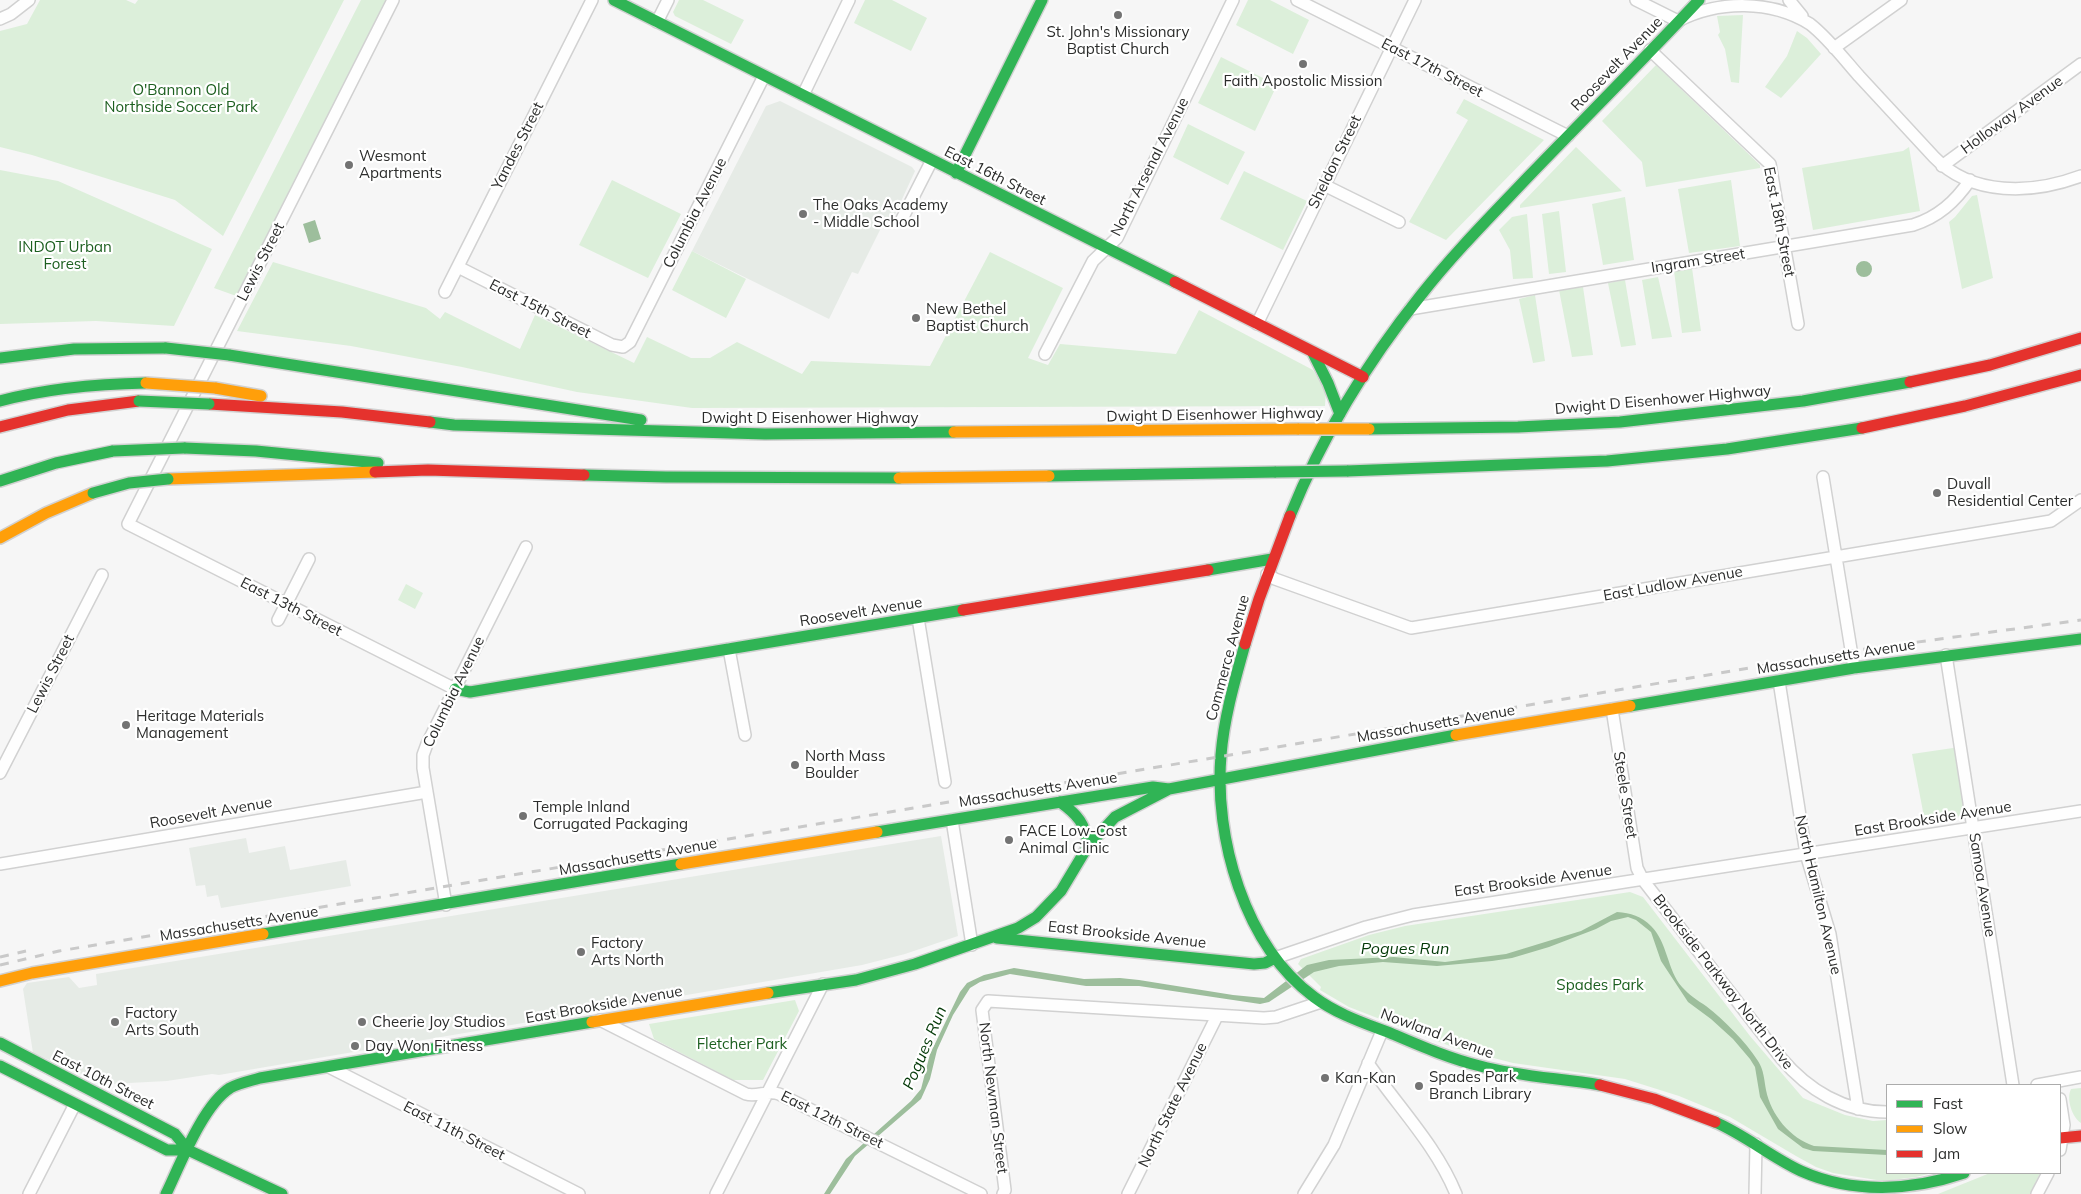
<!DOCTYPE html>
<html>
<head>
<meta charset="utf-8">
<style>
	body { margin:0 }
	#map { position:relative; width:2081px; height:1194px; overflow:hidden; background:#f6f6f6; font-family:Mulish,sans-serif }
	canvas { display:block }
	.legend { position:absolute; left:1886px; top:1084px; width:175px; height:90px; box-sizing:border-box; background:#fff; border:1px solid #ababab; margin:0; padding:6px 9px; list-style:none; font-size:15px; color:#2c2d2c }
	.legend li { display:flex; align-items:center; gap:10px; height:25px }
	.legend b { width:25px; border:1px solid #ababab }
</style>
</head>
<body>
<div id="map">
<canvas width="2081" height="1194"></canvas>
<ul class="legend">
<li><b style="height:6px;background:#30b455"></b>Fast</li>
<li><b style="height:6px;background:#ff9f0a"></b>Slow</li>
<li><b style="height:6px;background:#e5322d"></b>Jam</li>
</ul>
</div>
<script>
const context = document.querySelector('canvas').getContext('2d');
context.lineJoin = 'round';
function fillPath(path, color) { context.fillStyle = color; context.fill(path, 'evenodd'); }
function trace(path, color, width, dash) { context.strokeStyle = color; context.lineWidth = width; context.lineCap = dash ? 'butt' : 'round'; context.setLineDash(dash || []); context.stroke(path); }
function write(font, color, halo, rows, align = 'center') {
  context.font = font + ' Mulish,sans-serif'; context.lineWidth = 4.5; context.setLineDash([]); context.textBaseline = 'middle'; context.strokeStyle = halo; context.fillStyle = color; for (const [text, x, y, turn = 0] of rows) {
    context.save(); context.translate(x, y); context.rotate((+turn || 0) * Math.PI / 180); context.textAlign = isNaN(turn) ? turn : align; if (halo) context.strokeText(text, 0, 0); context.fillText(text, 0, 0); context.restore();
  }
}
fillPath(new Path2D(`
	M780,101l132,66 3,4 -24,52 -7,-1 -26,52 -6,-2 -23,47 -137,-68 74,-145z
	M941,836l17,100 -53,18 -43,11 -643,110 -7,-1 -45,7 -57,3 -21,-7 -56,-24 -10,-64 4,-6 42,-6 10,11 18,-3 -1,-11z
	M246,838l3,15 36,-7 5,24 56,-10 5,26 -130,22 -3,-13 -11,2 -2,-12 -9,1 -7,-38z`), '#e6ebe6');
fillPath(new Path2D(`
	M40,0h86l9,4 3,-4h206l-121,236 -48,-36 -143,-45 -32,-8v-116l27,-7z
	M361,0h26l-148,297 -25,-9z
	M679,0h24l41,20 -13,24 -56,-28 -2,-4z
	M865,0h27l35,18 -16,33 -57,-28z
	M1248,0h22l39,20 -16,34 -57,-29z
	M1743,15l-4,68 -8,-1 -6,-33 -7,-14 2,-3 -3,-16z
	M1797,31l10,7 14,16 -40,44 -16,-11 22,-31z
	M1221,57l56,28 -22,46 -57,-28z
	M1656,65l104,100v3l-114,19 -4,-25 -40,-41z
	M1464,99l80,41 -98,100 -37,-18 59,-102 -12,-7z
	M1188,124l57,28 -17,33 -55,-28z
	M1576,147l46,44 -102,17v-3z
	M1909,147l11,64 -107,19 -11,-62 101,-17z
	M0,170l58,11 154,68 -38,77 -78,-5 -96,3z
	M1244,171l63,30 -24,49 -63,-31z
	M612,180l69,34 -33,64 -69,-33z
	M1731,180l9,66 -51,7 -11,-64z
	M1977,195l16,83 -31,11 -13,-67 6,-5 17,-21z
	M1625,197l9,63 -31,5 -11,-61z
	M1559,211l7,61 -17,2 -7,-60z
	M1527,214l6,64 -20,1 -3,-29 -11,-20 13,-13z
	M692,251l54,28 -20,39 -54,-28z
	M990,252l73,36 -35,70 20,7 12,-21 116,10 23,-44 114,60 13,20 -1,16 -633,2 -115,-16 -115,-25 -111,-21 -114,-15 36,-69 153,46 14,11 5,-7 75,37 15,-34 99,48 13,-26 44,21h19l27,-16 65,32 9,-13 119,5z
	M1692,268l9,63 -19,2 -8,-62z
	M1658,277l14,60 -20,2 -10,-59z
	M1625,280l11,65 -15,2 -13,-64z
	M1583,287l10,68 -21,2 -13,-67z
	M1535,295l10,66 -12,2 -14,-64z
	M406,584l17,9 -8,16 -17,-9z
	M1953,748h3l10,67 -41,7 -13,-68z
	M1630,892l13,5 107,139 53,62 42,17 28,6 14,-1v53h45l-16,4 -33,4 -50,-8 -17,-6 -20,-11 -66,-39 -51,-21 -54,-17 -112,-16 -58,-15 -106,-41 -29,-17 1,-3 -23,-23 3,-5 68,-24 36,-9z
	M795,1000l4,11 -36,69h-30l-79,-41 -5,-15z
	M2081,1088v35c-9,-6 -15,-24 -10,-34z
	M1990,1173h50l-10,21h-92z`), '#dcefda');
fillPath(new Path2D(`
	M315,220l6,19 -12,4 -6,-19z
	M1856 269a8 8 0 1 1 16 0a8 8 0 1 1-16 0Z
	M1617,912c14,1 24,4 34,14 17,17 16,44 31,61 7,8 15,13 24,19 19,15 39,35 52,55 6,9 6,19 8,29 5,25 24,48 48,56l73,4v5l-74,-4 -10,-3 -25,-19 -18,-32 -5,-30 -5,-8 -17,-20 -22,-20 -23,-17 -27,-41 -10,-29 -15,-12 -8,-3 -17,4 -15,8 -47,18 -37,11 -20,3 -55,5 -54,-4 -44,4 -25,6 -45,30 -9,2 -121,-18h-53l-76,-12 -30,8 -10,6 -17,27 -16,35 -7,29 -9,20 -66,57 -25,38h-6l22,-35 65,-58 10,-12 9,-35 30,-62 7,-9 17,-8 30,-7 70,11 36,-1 19,2 94,15 31,3 43,-33 22,-5 65,-3 51,5 61,-8 75,-23z`), '#9dbe9c');
const street = new Path2D(`
	M393,0l-265,524 327,165
	M1297,0l271,136
	M1636,0l42,21c41,-21 93,-21 132,3 18,14 34,35 49,52 25,27 50,54 75,81 38,40 99,37 147,19
	M1789,0l13,16
	M0,19l11,-5 18,-14
	M657,22l11,-22
	M1834,48l67,-48
	M1650,50l120,114 28,160
	M803,95l46,-95
	M1942,166l139,-102
	M1324,185l75,37
	M902,219l30,-59
	M458,267l154,78 11,2 7,-5 134,-266
	M445,292l147,-292
	M1410,309l503,-84c25,-8 42,-23 57,-45
	M1257,324l158,-324
	M1045,354l48,-93 24,-23 116,-238
	M1823,477l31,191
	M1267,574l8,5 136,49 640,-107 30,-21
	M918,618l27,164
	M278,620l31,-61
	M729,649l16,86
	M1946,655l67,430
	M1779,681l27,173 24,80 28,175
	M1612,709l25,159 6,12 138,178c27,32 63,54 106,54
	M0,773l102,-198
	M952,820l20,125
	M0,864l427,-72
	M446,905l-23,-137v-13l4,-11 99,-197
	M1275,958l91,-31 47,-12 668,-104
	M600,1020l146,74c11,3 22,-4 33,0l202,100
	M1368,1063c30,44 68,82 88,131
	M329,1067l250,127
	M2037,1085l44,-8
	M2060,1099l4,26 -4,25
	M29,1194l46,-90
	M716,1194l107,-210
	M1003,1194l2,-4 -23,-180 6,-9 276,17 12,-1 45,-15
	M1128,1194l89,-178
	M1304,1194l30,-49 48,-114
	M1755,1194l1,-50
	M2037,1194l11,-21`);
const fast = new Path2D(`
	M614,0l561,282
	M956,173l86,-173
	M1313,353l15,30 12,31
	M229,355l412,65
	M0,358l74,-9 92,-1
	M0,401c48,-13 96,-17 146,-18
	M430,422l24,3 311,9 189,-2
	M1369,429l149,-2 102,-5 183,-21 107,-19
	M184,448l72,3 122,12
	M1347,471l260,-10 120,-12 135,-21
	M584,475l82,2 233,1
	M1049,476l227,-4
	M0,481l56,-18 57,-12
	M1290,516c32,-79 78,-155 131,-221 33,-42 71,-80 107,-118 57,-59 115,-117 171,-177
	M1208,570l64,-11
	M1245,644c-10,36 -21,73 -24,111 -7,82 23,190 93,242 24,18 53,27 81,38 28,12 56,24 85,31 40,11 80,12 120,19
	M455,689l15,3 493,-82
	M1630,706l224,-38 227,-29
	M1060,802c17,12 26,22 28,44
	M877,832l276,-45 16,2 287,-54
	M263,934l418,-70
	M997,938l257,26 11,-1 10,-5
	M768,993l88,-13 59,-16 103,-36 18,-11 25,-26 27,-45 27,-29 54,-28
	M0,1043l175,91 13,16
	M0,1066l167,84h21l94,44
	M1715,1122c30,13 56,35 86,49 52,23 110,20 163,2
	M166,1194c14,-29 37,-89 64,-106 9,-5 20,-7 30,-10l332,-56`);
const slow = new Path2D(`
	M215,388l46,8
	M954,432l345,-3
	M899,478l150,-2
	M168,479l207,-7
	M0,538l46,-25 47,-20
	M1456,735l174,-29
	M681,864l196,-32
	M0,981l32,-8 231,-39
	M592,1022l176,-29`);
const jam = new Path2D(`
	M1175,282l188,95
	M1910,382l80,-17 91,-27
	M209,404l133,8 88,10
	M0,427l68,-17 71,-9
	M1862,428l103,-22 116,-31
	M375,472l53,-2 156,5
	M963,610l245,-40
	M1245,644l14,-45 31,-83
	M1600,1085l54,14 61,23
	M2060,1138l21,-2`);
trace(street, '#d1d1d1', 14);
trace(fast, '#d1d1d1', 14);
trace(slow, '#d1d1d1', 14);
trace(jam, '#d1d1d1', 14);
trace(street, '#fefefe', 11);
trace(fast, '#30b455', 11);
trace(slow, '#ff9f0a', 11);
trace(jam, '#e5322d', 11);
trace(new Path2D(`
	M0,957l26,-6
	M0,965l59,-14 1792,-300 230,-31`), '#c9c9c9', 3, [9, 9]);
const fastBridge = new Path2D(`
	M166,348l63,7
	M139,401l70,3
	M113,451l71,-3
	M1276,472l71,-1
	M93,493l36,-10 39,-4`);
const slowBridge = new Path2D(`
	M146,383l69,5
	M1299,429h70`);
trace(fastBridge, '#d2d2d2', 14, []);
trace(slowBridge, '#d2d2d2', 14, []);
trace(fastBridge, '#30b455', 11);
trace(slowBridge, '#ff9f0a', 11);
for (const [x, y, r, color] of [
	[1118,15,5,"#737373"],
	[1303,64,5,"#737373"],
	[349,165,5,"#737373"],
	[803,214,5,"#737373"],
	[916,318,5,"#737373"],
	[1937,493,5,"#737373"],
	[126,725,5,"#737373"],
	[795,765,5,"#737373"],
	[523,816,5,"#737373"],
	[1009,840,5,"#737373"],
	[581,952,5,"#737373"],
	[115,1022,5,"#737373"],
	[362,1022,5,"#737373"],
	[355,1046,5,"#737373"],
	[1325,1078,5,"#737373"],
	[1419,1086,5,"#737373"]
]) { const dot = new Path2D(); dot.arc(x, y, r, 0, 2 * Math.PI); context.fillStyle = color; context.fill(dot); trace(dot, '#fff', 2); }
write('15px', '#2c2d2c', '#fff', [
	["St. John's Missionary",1118,32,"center"],
	["Baptist Church",1118,49,"center"],
	["Faith Apostolic Mission",1303,81,"center"],
	["Wesmont",359,156],
	["Apartments",359,173],
	["The Oaks Academy",813,205],
	["- Middle School",813,222],
	["New Bethel",926,309],
	["Baptist Church",926,326],
	["Duvall",1947,484],
	["Residential Center",1947,501],
	["Heritage Materials",136,716],
	["Management",136,733],
	["North Mass",805,756],
	["Boulder",805,773],
	["Temple Inland",533,807],
	["Corrugated Packaging",533,824],
	["FACE Low-Cost",1019,831],
	["Animal Clinic",1019,848],
	["Factory",591,943],
	["Arts North",591,960],
	["Factory",125,1013],
	["Arts South",125,1030],
	["Cheerie Joy Studios",372,1022],
	["Day Won Fitness",365,1046],
	["Spades Park",1429,1077],
	["Branch Library",1429,1094],
	["Kan-Kan",1335,1078]
], 'left');
write('15px', '#2c2d2c', '#fff', [
	["Roosevelt Avenue",1617,64,-46],
	["East 17th Street",1432,68,27],
	["Holloway Avenue",2012,115,-36],
	["Yandes Street",518,146,-63],
	["Sheldon Street",1335,162,-64],
	["North Arsenal Avenue",1150,167,-63],
	["East 16th Street",995,176,27],
	["Columbia Avenue",695,213,-63],
	["East 18th Street",1779,222,79],
	["Ingram Street",1698,261,-9],
	["Lewis Street",261,262,-63],
	["East 15th Street",540,309,27],
	["Dwight D Eisenhower Highway",1663,400,-5],
	["Dwight D Eisenhower Highway",1215,415,-1],
	["Dwight D Eisenhower Highway",810,418],
	["East Ludlow Avenue",1673,584,-10],
	["East 13th Street",291,607,27],
	["Roosevelt Avenue",861,612,-9],
	["Massachusetts Avenue",1836,657,-9],
	["Commerce Avenue",1228,658,-75],
	["Lewis Street",51,674,-63],
	["Columbia Avenue",454,692,-64],
	["Massachusetts Avenue",1436,724,-10],
	["Massachusetts Avenue",1038,790,-9],
	["Steele Street",1625,795,81],
	["Roosevelt Avenue",211,813,-10],
	["East Brookside Avenue",1933,819,-9],
	["Massachusetts Avenue",638,857,-10],
	["East Brookside Avenue",1533,881,-8],
	["Samoa Avenue",1982,885,81],
	["North Hamilton Avenue",1818,895,77],
	["Massachusetts Avenue",239,924,-9],
	["East Brookside Avenue",1127,935,6],
	["Brookside Parkway North Drive",1723,982,52],
	["East Brookside Avenue",604,1005,-10],
	["Nowland Avenue",1437,1034,20],
	["East 10th Street",103,1080,27],
	["North Newman Street",993,1098,83],
	["North State Avenue",1173,1105,-64],
	["East 12th Street",832,1120,26],
	["East 11th Street",454,1131,27]
]);
write('15px', '#1c5f1f', '#fff', [
	["O'Bannon Old",181,90],
	["Northside Soccer Park",181,107],
	["INDOT Urban",65,247],
	["Forest",65,264],
	["Spades Park",1600,985],
	["Fletcher Park",742,1044]
]);
write('italic 16px', '#033907', '#fff', [
	["Pogues Run",1405,949],
	["Pogues Run",925,1048,-67]
]);
</script>
</body>
</html>
